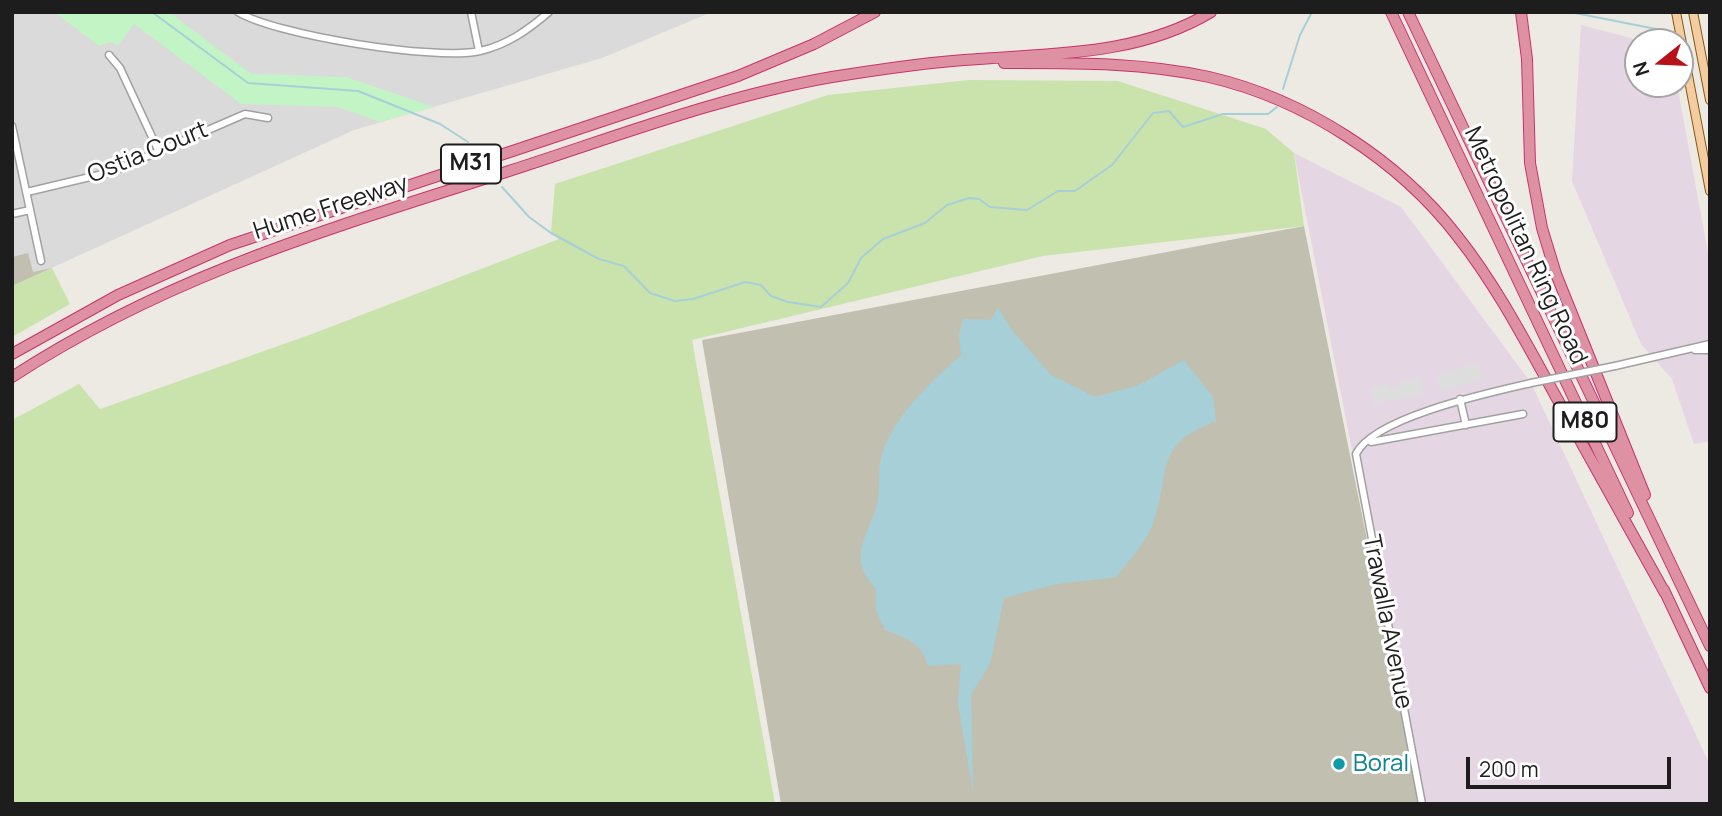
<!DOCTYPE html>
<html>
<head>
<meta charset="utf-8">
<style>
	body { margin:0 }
	#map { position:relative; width:1722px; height:816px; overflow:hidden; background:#ede9e3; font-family:Manrope,sans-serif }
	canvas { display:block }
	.frame { position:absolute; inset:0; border:14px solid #1d1d1d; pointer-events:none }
	.north { position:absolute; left:1624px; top:28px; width:70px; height:70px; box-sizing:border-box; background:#fff; border:2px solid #a5a5a5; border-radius:50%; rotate:252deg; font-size:19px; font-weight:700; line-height:28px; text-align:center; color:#1d1d1d }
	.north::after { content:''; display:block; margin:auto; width:24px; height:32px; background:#b7121a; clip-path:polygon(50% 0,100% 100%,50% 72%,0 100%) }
	.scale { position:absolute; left:1466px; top:757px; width:205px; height:32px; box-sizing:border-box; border:4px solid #1d1d1d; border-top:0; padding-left:9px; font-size:21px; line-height:24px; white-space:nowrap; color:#1d1d1d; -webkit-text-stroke:5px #fff; paint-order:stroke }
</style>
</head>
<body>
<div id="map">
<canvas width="1722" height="816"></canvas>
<div class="frame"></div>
<div class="north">N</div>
<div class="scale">200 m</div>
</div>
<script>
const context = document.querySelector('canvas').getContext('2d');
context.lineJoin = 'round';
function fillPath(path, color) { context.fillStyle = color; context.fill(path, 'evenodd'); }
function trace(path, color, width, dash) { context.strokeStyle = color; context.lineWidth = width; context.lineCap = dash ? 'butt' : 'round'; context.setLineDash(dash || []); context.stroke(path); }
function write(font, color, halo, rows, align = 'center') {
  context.font = font + ' Manrope,sans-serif'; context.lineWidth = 6; context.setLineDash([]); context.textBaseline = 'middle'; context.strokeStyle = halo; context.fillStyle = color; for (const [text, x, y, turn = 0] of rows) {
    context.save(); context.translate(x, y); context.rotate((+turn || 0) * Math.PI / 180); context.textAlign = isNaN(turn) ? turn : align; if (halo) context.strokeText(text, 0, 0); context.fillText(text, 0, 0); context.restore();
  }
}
fillPath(new Path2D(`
	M12,12h700l-110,46 -248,72 -342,156z`), '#dbdada');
fillPath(new Path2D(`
	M1581,25l65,17h-8v42h39l33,180v177l-16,3 -22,-65 -31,-35 -69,-163z
	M1294,153l107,54 130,176 179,382v39h-289z`), '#e5d6e3');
fillPath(new Path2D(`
	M1304,226l116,578h-639l-79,-464z
	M28,253l5,19 19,-4 -40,18v-29z`), '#c1c0b0');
fillPath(new Path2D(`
	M969,80l149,1 148,48 28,24 10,73 -261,30 -351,84 83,464h-763v-384l67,-36 21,25 212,-75 247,-95 -8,-6 4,-49 273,-89z
	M52,268l18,36 -58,33v-51z`), '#cae3ad');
fillPath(new Path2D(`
	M54,12h115l82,62 95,3 88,30 -54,15 -42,-15 -97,-3 -107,-80 -16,21 -8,-3 -11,4z`), '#c3f4c5');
fillPath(new Path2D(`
	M1478,363l5,16 -42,12 -5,-16z
	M1421,377l3,17 -51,10 -3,-17 18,-3 1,5 10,-2v-5z`), '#ddd');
fillPath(new Path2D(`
	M998,307l13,22 40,46 44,22 42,-11 47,-26 29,37 3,24c-65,25 -44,51 -63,102 -6,19 -25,38 -37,54l-59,7 -53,14 -14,66 -19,30 2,98 -15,-89 3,-39 -33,2c-6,-23 -21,-28 -43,-36l-9,-20v-21c-30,-33 -8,-52 1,-84 4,-17 0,-38 6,-54 15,-39 48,-69 78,-96l-2,-20 4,-16 28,1z`), '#a7cfd7');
trace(new Path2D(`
	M152,12l96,71 110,8 82,33 28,18
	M1570,12l96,19
	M1283,89l17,-54 12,-23
	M502,187l27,30 22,16 48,26 25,7 26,27 25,8 18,-2 52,-17 16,3 10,11 17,6 33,5 27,-24 13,-25 22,-19 42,-16 22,-18 22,-7 10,1 11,8 37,3 31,-19h17l37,-26 41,-52 16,-2 14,16 40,-13h45l9,-7`), '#a7cfd7', 2);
const minor = new Path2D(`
	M238,12c37,23 198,49 242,39 27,-6 48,-21 69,-39
	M471,12l8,39
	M109,55l11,13 39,84
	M12,126l29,135
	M27,192l84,-20 134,-58 23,4
	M12,214l18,-4
	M1695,350h15
	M1615,366l95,-22
	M1460,399l6,26
	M1371,442l152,-28
	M1422,804l-66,-350c18,-37 136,-62 175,-71`);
const major = new Path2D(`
	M1676,12l34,179
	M1693,12l17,88`);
const highway = new Path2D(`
	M1391,12l237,501
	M1408,12l302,634
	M1521,12l6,47 3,104 12,65 14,46 89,221
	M1004,63c69,0 137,-1 205,14 95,22 190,83 249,160 38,48 67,104 97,158 37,66 74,132 110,198
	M12,354l106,-59 112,-50 508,-169 76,-32 61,-32
	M12,377c158,-103 320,-149 497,-206 106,-34 213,-75 323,-94 44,-7 88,-14 132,-17 85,-7 172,-3 247,-48
	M1664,590l46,98`);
trace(minor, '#a1a1a1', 9);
trace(major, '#88590d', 10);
trace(highway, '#c8336e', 12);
trace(minor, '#fff', 6);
trace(major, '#f3cca2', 8);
trace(highway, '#de91a3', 10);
const minorBridge = new Path2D(`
	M1531,383l84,-17`);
trace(minorBridge, '#a1a1a1', 9, []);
trace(minorBridge, '#fff', 6);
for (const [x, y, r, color] of [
	[1339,764,7,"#0f9aa8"]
]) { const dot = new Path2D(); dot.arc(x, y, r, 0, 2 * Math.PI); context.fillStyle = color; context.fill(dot); trace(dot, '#fff', 2.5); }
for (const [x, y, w] of [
	[471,164,60],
	[1585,422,63]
]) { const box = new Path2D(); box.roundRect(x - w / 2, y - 19.5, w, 39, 5); context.fillStyle = '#fff'; context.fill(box); trace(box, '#1d1d1d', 2); }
write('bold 23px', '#1d1d1d', null, [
	["M31",471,164],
	["M80",1585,422]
]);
write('24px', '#1d1d1d', '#fff', [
	["Ostia Court",148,153,-22],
	["Hume Freeway",331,208,-18],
	["Metropolitan Ring Road",1525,246,65],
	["Trawalla Avenue",1387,622,79]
]);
write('24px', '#0d838f', '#fff', [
	["Boral",1353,764]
], 'left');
</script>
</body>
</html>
